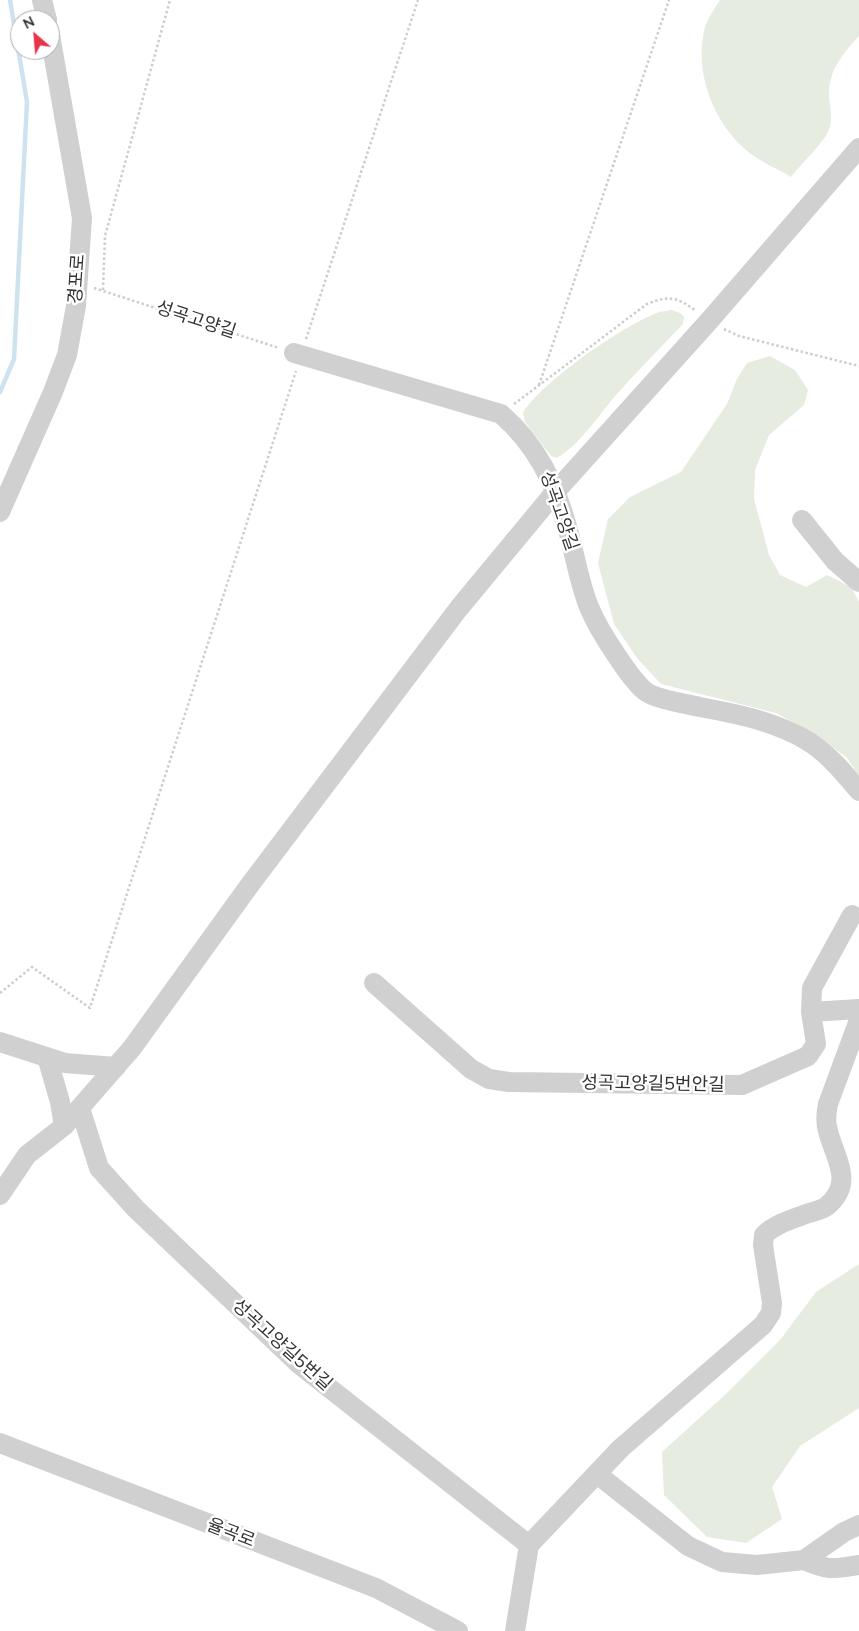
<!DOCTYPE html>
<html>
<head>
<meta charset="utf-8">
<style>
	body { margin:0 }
	#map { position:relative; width:859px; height:1631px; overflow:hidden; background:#fff; font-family:Mulish,sans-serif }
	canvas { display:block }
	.north { position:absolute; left:10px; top:10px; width:50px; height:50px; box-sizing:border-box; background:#fff; border:1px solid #adadad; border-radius:50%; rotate:333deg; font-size:14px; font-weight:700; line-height:20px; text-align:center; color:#333 }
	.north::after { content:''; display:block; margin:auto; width:18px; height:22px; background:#e9354a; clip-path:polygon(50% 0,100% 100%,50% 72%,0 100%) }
</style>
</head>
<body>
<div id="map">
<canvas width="859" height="1631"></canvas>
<div class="north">N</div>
</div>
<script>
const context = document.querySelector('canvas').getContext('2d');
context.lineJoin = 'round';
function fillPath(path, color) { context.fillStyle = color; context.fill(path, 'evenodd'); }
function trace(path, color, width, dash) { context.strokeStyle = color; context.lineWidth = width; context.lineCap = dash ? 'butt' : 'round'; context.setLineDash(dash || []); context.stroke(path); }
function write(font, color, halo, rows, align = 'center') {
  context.font = font + ' Mulish,"Noto Sans KR",sans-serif'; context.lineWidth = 5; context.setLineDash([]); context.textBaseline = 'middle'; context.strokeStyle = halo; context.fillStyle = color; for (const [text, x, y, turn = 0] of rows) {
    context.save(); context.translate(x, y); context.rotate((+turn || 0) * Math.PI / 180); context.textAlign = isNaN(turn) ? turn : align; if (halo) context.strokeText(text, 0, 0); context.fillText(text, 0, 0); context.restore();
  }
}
fillPath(new Path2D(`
	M720,0h139v36c-15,16 -30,34 -30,57 0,13 5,26 -1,39 -6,12 -27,32 -37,45 -13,-8 -28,-14 -40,-23 -37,-28 -58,-82 -46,-127 3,-9 10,-19 15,-27z
	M672,310l8,3 4,4 -1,7c-22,23 -45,46 -66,70 -19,21 -35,49 -60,64l-6,-2 -26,-34 -2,-9c17,-30 101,-88 134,-100 5,-2 10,-2 15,-3z
	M770,356l25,14 13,20 -4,15 -35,30 -14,35 -1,29 15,56 11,20 26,12 21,-12 24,12 8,15v174l-12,-18 -30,-23 -41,-22 -115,-29 -24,-26 -23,-34 -16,-61 10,-44 22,-22 51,-25 46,-68 10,-25 10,-16z
	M859,1264v144l-59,38 -28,41 10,32 -36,24 -39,-6 -43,-42 -2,-43 65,-59 53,-53 36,-48z`), '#e6ecdf');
trace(new Path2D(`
	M0,392l14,-33 13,-257 -17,-102`), '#cee3ef', 4.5);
trace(new Path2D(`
	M94,288l185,60
	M103,290l2,-54 65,-236
	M724,329l15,7 120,30
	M306,339l112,-339
	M539,385l130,-385
	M514,404l133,-100c22,-9 30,-7 49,7
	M0,993l32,-26 58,41 206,-637`), '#cdcdcd', 2.5, [2.5, 2.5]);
trace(new Path2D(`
	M42,0l5,20
	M294,353l207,61c36,31 55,71 67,116 7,25 11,52 21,77 7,17 17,33 28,49 8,12 17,26 28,35 9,8 42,13 55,16 38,7 78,15 111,36 19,13 34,31 48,48
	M0,512l53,-120 14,-37 9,-49 6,-88 -32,-183
	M802,520l33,41 24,21
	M374,983l97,86 18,10 20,3 233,3 66,-29 8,-12 -5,-32 1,-24 40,-73
	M811,1012l48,-3
	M0,1042l65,21 51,4
	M47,1057l13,45 4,24
	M80,1108l19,60 37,41 164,156 229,180
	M0,1195l27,-40 37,-29 68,-78 117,-162 210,-278 97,-117 153,-170 150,-173
	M0,1443l376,145 82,43
	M597,1474l91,72 34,16 35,3 47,-5 40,-28 15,-7
	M804,1560c26,11 28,9 55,5
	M515,1631l14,-86 92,-97 142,-123 8,-12 1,-10 -9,-58 1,-10c13,-12 29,-16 45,-22 6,-2 13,-3 18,-7 28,-24 8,-47 1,-75 -3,-9 -2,-17 0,-27l31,-84`), '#d0d0d0', 20);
write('18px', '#333', '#fff', [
	["경포로",77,279,-86],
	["성곡고양길",196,320,18],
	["성곡고양길",559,511,71],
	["성곡고양길5번안길",653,1084,1],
	["성곡고양길5번길",282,1345,42],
	["율곡로",231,1533,21]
]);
</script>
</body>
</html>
